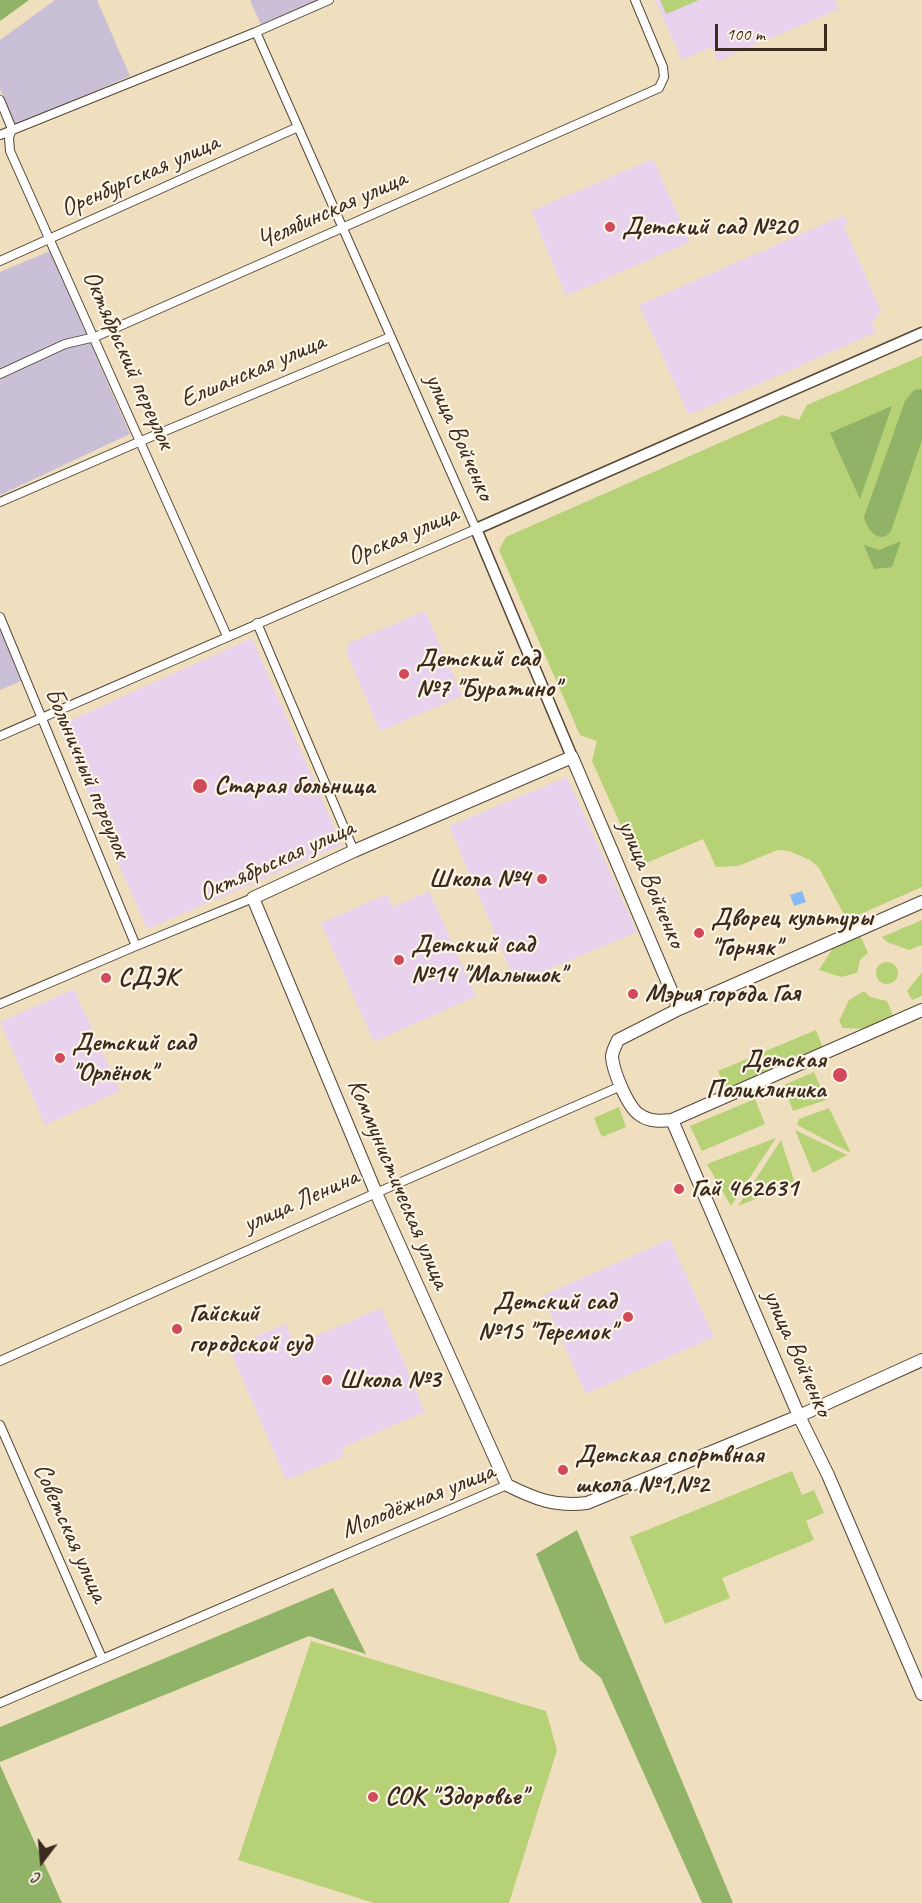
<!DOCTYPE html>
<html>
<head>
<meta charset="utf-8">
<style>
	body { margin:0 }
	#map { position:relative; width:922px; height:1903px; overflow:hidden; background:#efdfbe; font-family:Caveat,sans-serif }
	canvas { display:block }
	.north { position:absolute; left:12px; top:1831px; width:60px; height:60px; -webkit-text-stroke:4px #fcf5e5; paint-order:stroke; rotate:196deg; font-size:16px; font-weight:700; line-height:24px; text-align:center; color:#3b2a1e }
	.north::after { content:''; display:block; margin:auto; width:21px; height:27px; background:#3b2a1e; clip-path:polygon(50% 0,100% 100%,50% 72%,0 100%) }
	.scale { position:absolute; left:715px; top:24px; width:112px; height:27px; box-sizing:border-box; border:3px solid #3b2a1e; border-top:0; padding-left:8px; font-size:18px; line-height:21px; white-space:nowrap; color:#3b2a1e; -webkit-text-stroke:4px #fcf5e5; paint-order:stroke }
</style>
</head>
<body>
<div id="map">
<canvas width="922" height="1903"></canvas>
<div class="north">С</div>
<div class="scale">100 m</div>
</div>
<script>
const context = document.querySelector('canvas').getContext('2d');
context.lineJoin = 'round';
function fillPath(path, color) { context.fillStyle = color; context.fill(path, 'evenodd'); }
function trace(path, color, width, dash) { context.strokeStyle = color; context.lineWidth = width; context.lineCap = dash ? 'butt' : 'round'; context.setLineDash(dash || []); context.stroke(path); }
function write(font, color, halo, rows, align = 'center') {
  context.font = font + ' Caveat,sans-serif'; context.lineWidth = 4.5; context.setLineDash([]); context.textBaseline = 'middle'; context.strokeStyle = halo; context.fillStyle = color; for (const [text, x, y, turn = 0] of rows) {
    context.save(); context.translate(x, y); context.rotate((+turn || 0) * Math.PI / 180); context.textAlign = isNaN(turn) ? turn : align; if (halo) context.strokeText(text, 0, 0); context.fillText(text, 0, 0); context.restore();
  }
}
fillPath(new Path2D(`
	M655,0h180l4,9 -121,52 -6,-14 -30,13z
	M653,159l37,83 -124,54 -35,-85z
	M844,215l4,8 -4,3 37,85 -9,12 4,9 -187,83 -50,-110z
	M425,611l37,85 -82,35 -34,-80 3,-8z
	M252,638l90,207 -195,84 -89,-203z
	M567,777l70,155 -121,51 -67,-157z
	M429,891l47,105 -102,46 -53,-119 66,-29 6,13z
	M74,989l46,102 -75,34 -45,-103z
	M670,1239l44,98 -128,57 -44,-98z
	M381,1308l44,104 -84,36 3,8 -58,24 -57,-132 56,-24 10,21z`), '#e8d2ee');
fillPath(new Path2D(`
	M55,0h42l33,76 -115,49 -15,-36v-49z
	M250,0h73l-61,27z
	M50,251l80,183 -130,61v-223z
	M1,630l20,51 -21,9v-60z`), '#c9bfd7');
fillPath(new Path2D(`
	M660,0h39l-33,14z
	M922,356v531l-75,33 -28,-52 -9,-8 -21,-9 -11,-1 -40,16 -22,1 -13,-28 -64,27 -47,-105 5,-20 -17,-6 -81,-185 7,-13 277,-122 16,5 8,-15z
	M922,920v25l-13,5 -22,-8 -5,-5z
	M860,935l8,18 -8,7 -3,13 -16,4 -22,-7 16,-25z
	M876 973a11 11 0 1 1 22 0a11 11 0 1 1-22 0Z
	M922,972v24l-10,4 -5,-9z
	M864,991l6,6 17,4 7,17 -23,11 -28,-1 -4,-7 10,-21z
	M816,1030l7,18 -97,43 -8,-20z
	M814,1072l12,28 -33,11 -9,-26z
	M755,1099l10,25 -63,27 -12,-25z
	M619,1107l7,20 -24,10 -8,-19z
	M829,1108l22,45 -54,-28 2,-6z
	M795,1130l52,25 -34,18z
	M776,1138l-45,68 -24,-42z
	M781,1140l14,43 -57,23z
	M792,1471l10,24 12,-5 10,23 -18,8 8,19 -92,38 8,20 -65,26 -35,-87z
	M311,1641l235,70 11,39 -48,153h-135l-136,-43z`), '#b6d176');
fillPath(new Path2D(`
	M0,0h29l-29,21z
	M922,389v51l-31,91c-11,15 -24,-1 -27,-14l41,-116 9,-11z
	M892,406l-32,93 -30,-66z
	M901,541l-9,26 -18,2 -10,-24 15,5z
	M577,1530l156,373h-31l-101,-225 -21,-18 -44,-106z
	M333,1588l33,66 -57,-18 -309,126v-35z
	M0,1765l62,138h-62z`), '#90b367');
fillPath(new Path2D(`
	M802,891l4,11 -12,4 -4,-11z`), '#88bbf6');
const minor = new Path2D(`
	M0,100l12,29 -3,9 1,13 217,485
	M0,135l256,-103 73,-32
	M0,261l298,-134
	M0,374l65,-30 30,-7 564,-249 5,-11 -1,-10 -28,-67
	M0,502l141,-61 249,-104
	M0,617l136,329
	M257,623l97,228
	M0,736l476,-207 -220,-497
	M0,1004l136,-58 117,-48
	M0,1361l376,-168 245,-107
	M0,1425l102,233
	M0,1703l507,-218`);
const tertiary = new Path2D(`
	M572,757l-96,-228 446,-196`);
const secondary = new Path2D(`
	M922,902l-243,107 -61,31c-2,5 -6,11 -6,17 1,14 16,51 28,58 10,7 21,6 32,5l127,296 29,59 94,219
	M679,1009l-107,-252 -218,94 -101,47 123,295 131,292c28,14 48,22 80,18l212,-87 123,-56
	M672,1120l250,-110`);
trace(minor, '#564536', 10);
trace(tertiary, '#564536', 13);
trace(secondary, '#564536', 14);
trace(minor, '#fff', 8);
trace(tertiary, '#fff', 10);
trace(secondary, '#fff', 12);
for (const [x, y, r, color] of [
	[610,227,6,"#d1495b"],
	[404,674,6,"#d1495b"],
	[200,786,8,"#d1495b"],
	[542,879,6,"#d1495b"],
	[699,933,6,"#d1495b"],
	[399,960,6,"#d1495b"],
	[106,978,6,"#d1495b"],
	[633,994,6,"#d1495b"],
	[60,1058,6,"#d1495b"],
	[840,1075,8,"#d1495b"],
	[679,1189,6,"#d1495b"],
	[628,1317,6,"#d1495b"],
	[177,1329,6,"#d1495b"],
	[327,1380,6,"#d1495b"],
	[563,1470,6,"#d1495b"],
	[373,1797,6,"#d1495b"]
]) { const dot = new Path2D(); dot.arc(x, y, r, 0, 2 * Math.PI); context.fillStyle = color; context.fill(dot); trace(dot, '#fcf5e5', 2); }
write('26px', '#3b2a1e', '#fcf5e5', [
	["Оренбургская улица",140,176,-24],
	["Челябинская улица",332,210,-24],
	["Октябрьский переулок",128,360,66],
	["Елшанская улица",253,371,-23],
	["улица Войченко",459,437,66],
	["Орская улица",403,536,-23],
	["Больничный переулок",87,773,67],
	["Октябрьская улица",277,861,-24],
	["улица Войченко",651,884,67],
	["Коммунистическая улица",398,1184,67],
	["улица Ленина",301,1201,-24],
	["улица Войченко",797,1353,66],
	["Молодёжная улица",418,1501,-22],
	["Советская улица",70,1533,66]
]);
write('bold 26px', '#3b2a1e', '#fcf5e5', [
	["Детский сад №20",622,227],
	["Детский сад",416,659],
	["№7 \"Буратино\"",416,689],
	["Старая больница",214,786],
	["Школа №4",530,879,"right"],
	["Дворец культуры",711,918],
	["\"Горняк\"",711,948],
	["Детский сад",411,945],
	["№14 \"Малышок\"",411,975],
	["СДЭК",118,978],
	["Мэрия города Гая",645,994],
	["Детский сад",72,1043],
	["\"Орлёнок\"",72,1073],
	["Детская",826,1060,"right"],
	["Поликлиника",826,1090,"right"],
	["Гай 462631",691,1189],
	["Детский сад",616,1302,"right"],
	["№15 \"Теремок\"",616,1332,"right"],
	["Гайский",189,1314],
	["городской суд",189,1344],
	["Школа №3",339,1380],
	["Детская спортвная",575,1455],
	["школа №1,№2",575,1485],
	["СОК \"Здоровье\"",385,1797]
], 'left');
</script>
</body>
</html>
